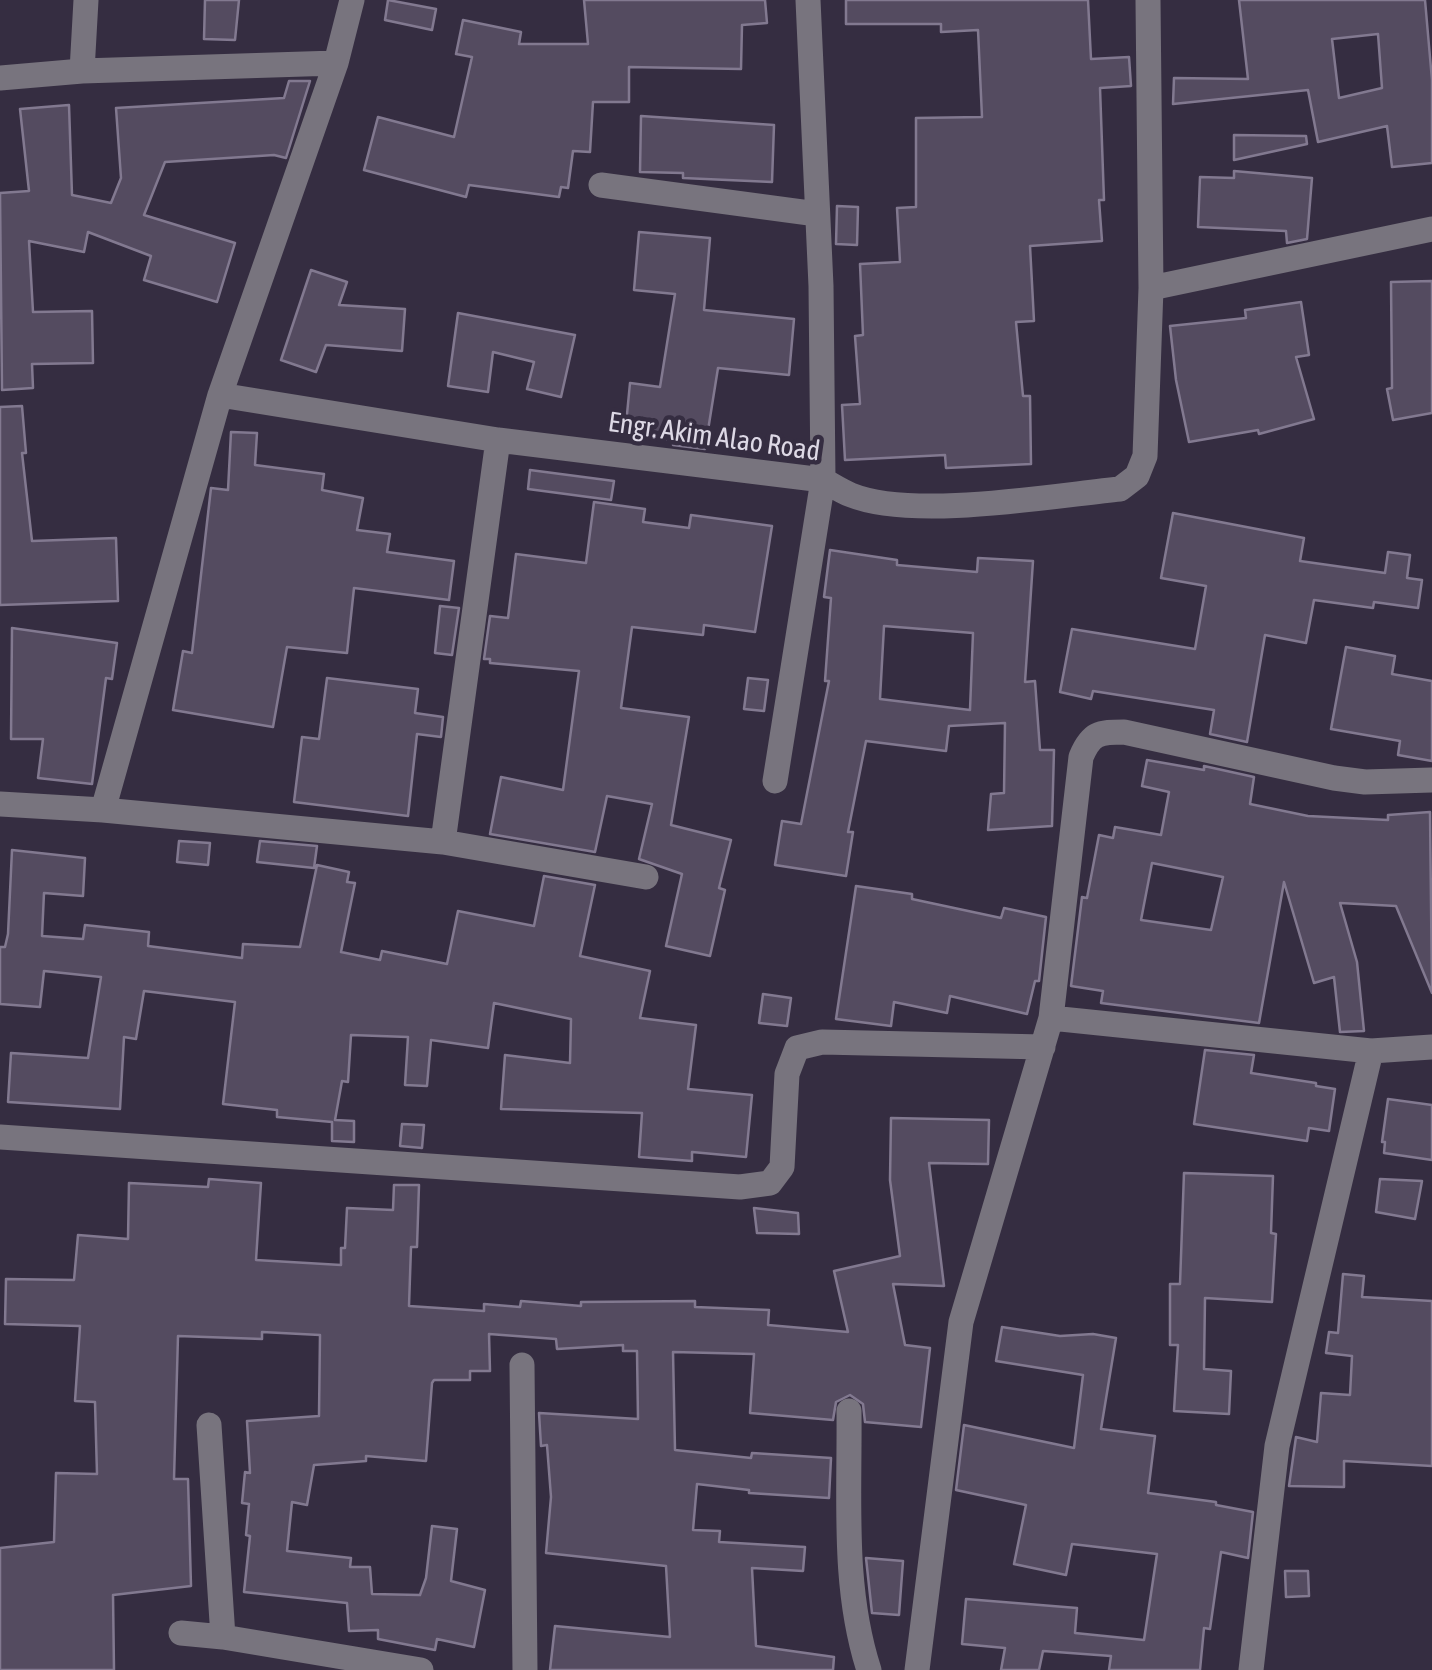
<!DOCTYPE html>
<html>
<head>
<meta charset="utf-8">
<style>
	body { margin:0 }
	canvas { display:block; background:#352d41 }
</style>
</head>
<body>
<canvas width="1432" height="1670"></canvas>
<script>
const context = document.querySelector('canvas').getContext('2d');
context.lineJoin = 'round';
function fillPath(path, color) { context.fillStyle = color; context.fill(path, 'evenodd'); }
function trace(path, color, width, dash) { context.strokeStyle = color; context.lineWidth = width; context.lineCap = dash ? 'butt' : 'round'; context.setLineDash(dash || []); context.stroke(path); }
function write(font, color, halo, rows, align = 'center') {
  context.font = font + ' "Asap Condensed",sans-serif'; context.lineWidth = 9; context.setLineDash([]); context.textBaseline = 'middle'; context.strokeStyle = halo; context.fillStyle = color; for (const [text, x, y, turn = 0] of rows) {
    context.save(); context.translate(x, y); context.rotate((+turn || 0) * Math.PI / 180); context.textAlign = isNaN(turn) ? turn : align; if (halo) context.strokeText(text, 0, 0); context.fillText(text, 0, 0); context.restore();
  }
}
const building = new Path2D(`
	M205,0h34l-4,40 -31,-1z
	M388,0l48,9 -4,21 -47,-10z
	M584,0h181l2,23 -25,2 -1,44 -112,-2v35h-36l-3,50 -17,-1 -5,37 -7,-1 -2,10 -90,-12 -3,12 -102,-27 14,-53 76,20 18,-80 -16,-3 7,-34 58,12 -2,12h69z
	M846,0h242l3,59 38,-2 2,29 -31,2 4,112h-5l3,41 -72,5 4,75 -18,1 7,74h7l1,68 -85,4 -1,-13 -100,5 -3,-55 18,-1 -5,-68 8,-1 -3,-71 40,-2 -3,-54 19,-1v-89l66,-1 -4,-87 -37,2v-8h-95z
	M1239,0h186l7,80v83l-40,4 -5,-41 -69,16 -10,-52 -135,14 1,-26 74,1zM1378,34l4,54 -43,10 -7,-59z
	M289,81h21l-24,77 -12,-3 -109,7 -21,53 91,28 -18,59 -73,-22 7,-24 -63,-24 -4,20 -55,-11 4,71 59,-1 1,52 -61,1 1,24 -31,2 -2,-197 29,-2 -9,-82 49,-4 3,90 39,8 10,-25 -5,-70 168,-10z
	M641,116l133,9 -2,57 -89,-4v-5l-43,-1z
	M1234,135l72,1 1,8 -73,16z
	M1234,171l78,7 -5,61 -20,4 -1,-12 -88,-4 2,-50 34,1z
	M837,206l21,1 -1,38 -21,-1z
	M639,232l71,6 -6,72 90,9 -5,56 -71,-7 -13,81 -32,-4 1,-5 -49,-5 5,-52 30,4 15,-93 -41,-4z
	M311,270l36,12 -8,23 66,4 -3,42 -76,-6 -10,27 -35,-12z
	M1432,281v132l-39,7 -6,-31 5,-1 -1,-106z
	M1301,302l8,53 -13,2 18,62 -55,15 -1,-4 -69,12 -13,-62 -6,-54 76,-8 -1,-8z
	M458,313l117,22 -14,62 -34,-8 7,-27 -41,-10 -5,40 -40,-6z
	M22,406l4,47h-4l10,88 84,-3 2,63 -118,4v-198z
	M231,432l26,1 -2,32 69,9 -2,16 41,8 -6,32 33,4 -3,18 67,9 -5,39 -95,-12 -7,65 -60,-6 -14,80 -100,-17 10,-59 9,2 19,-165 17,2z
	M530,470l84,11 -3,19 -83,-11z
	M594,502l51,7 -2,13 46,6 2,-13 81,11 -17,106 -51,-7 -1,10 -71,-8 -11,81 68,9 -18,108 60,15 -12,48 6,2 -15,66 -44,-10 16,-72 -43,-15 13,-55 -45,-8 -12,56 -105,-18 11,-57 62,13 16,-119 -89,-8v-4h-6l6,-43 18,2 8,-64 70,9z
	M1173,513l131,25 -4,23 85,12 3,-21 22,3 -3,23 15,2 -4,28 -44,-6 -1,6 -59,-8 -8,43 -41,-8 -18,107 -37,-8 4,-24 -121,-19 -2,8 -31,-7 12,-63 123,20 11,-63 -45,-8z
	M830,550l67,10v5l80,7 1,-14 55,3 -8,121 10,-1 5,69h14l-2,76 -64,4 3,-36 13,-1 1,-70 -56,3 -3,25 -80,-10 -18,91h5l-7,44 -71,-11 7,-44 19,3 28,-143h-4l6,-83 -7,-1zM884,626l89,7 -3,77 -90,-11z
	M440,606l19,2 -7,47 -17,-2z
	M12,628l105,15 -5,36 -6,-1 -14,106 -54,-6 5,-39h-32z
	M1346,647l49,9 -3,18 40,7v80l-34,-6 2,-14 -69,-12z
	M327,678l91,11 -3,24 28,4 -2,20 -24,-3 -9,82 -114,-14 8,-65 17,2z
	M748,678l20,2 -4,31 -20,-2z
	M1147,760l57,10v-4l50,11 -4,27 58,12 80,4v-5l42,-3 2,181 -36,-87 -56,-3 17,59 7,69 -24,1 -6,-55 -20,6 -30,-101 -25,141 -158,-20 2,-12 -32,-5 11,-89 5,1 12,-63 14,3 2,-11 46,8 8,-43 -27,-6zM1152,863l71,14 -12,53 -70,-10z
	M179,841l31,2 -2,22 -31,-3z
	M260,841l57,5 -3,22 -57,-6z
	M12,850l73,8 -2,38 -39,-3 -2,43 41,3 2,-14 64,7 -1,14 94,12 1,-14 57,3 17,-82 32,7 -2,10 8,1 -14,69 39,8 2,-9 65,13 11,-53 76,15 10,-50 51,9 -15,71 70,15 -10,47 56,7 -8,64 64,6 -6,62 -54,-5v9l-53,-4 3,-44 -141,-4 4,-54 65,8 1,-44 -77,-16 -6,45 -57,-8 -4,46 -22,-1 3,-48 -57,-2 -3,47 -6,-1 -7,39 19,1v21l-22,-1v-19l-55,-5v-7l-54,-6 12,-102 -91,-11 -8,48 -12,-2 -4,72 -112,-7 3,-49 77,5 13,-81 -57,-6 -4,36 -40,-3v-57h5l3,-13z
	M856,886l56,8v5l89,19 3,-10 42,9 -7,64h-4l-8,33 -77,-18 -3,17 -53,-11 -3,24 -55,-7z
	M763,994l28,4 -4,28 -28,-3z
	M1205,1050l49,5 -3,18 65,10v3l19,3 -6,42 -20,-3 -2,13 -113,-17z
	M1388,1099l44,6v55l-48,-7 1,-11h-3z
	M891,1118l98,2 -1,44 -59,-1 15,123 -51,-2 12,61 25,3 -9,79 -56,-5 -2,-18 -13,-9 -14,7 -3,18 -83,-7 4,-59 -81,-2 2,98 76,8 1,-5 79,5 -2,40 -80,-5v-3l-52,-6 -4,46 27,1 -1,11 86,5 -2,24 -51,-3 4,78 78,11 -1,13h-283l5,-44 115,11 -4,-71 -120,-13 5,-56 -4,-52 -6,1 -2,-33 99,6 -1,-68h-14v-6l-66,4 -1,-10 -67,-5 1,37h-20v9h-36l-2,3 -6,78 -60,-5v5l-52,4 -7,40 -15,-3 -5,49 64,7 -1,9h20l2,27 48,1 6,-17 6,-52 25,3 -6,52 34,9 -11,57 -37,-8 -2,11 -57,-11v-9l-29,1 -2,-28 -103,-11 6,-56 -4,-1 3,-31 -7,-1 3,-31 5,1 -3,-52 72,-5 1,-81 -58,-3v7l-84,-3 -4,143h14l3,107 -78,9 1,75h-114v-122l54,-6 2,-69 41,1 -2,-72 -20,-1 5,-75 -75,-2 1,-45 68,1 4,-45 50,4 1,-56 79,4 1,-8 52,4 -5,77 85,5v-17h4l2,-40 46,2 1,-25h25l-2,62h-6l-2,59 75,5v-7l36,3 1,-6 60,5v-4l114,-1v6l74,3 -1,15 80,7 -14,-61 66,-15 -10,-76z
	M402,1124l22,1 -2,23 -22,-2z
	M1184,1173l89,3 -2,57 5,1 -4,68 -67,-4 -1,71 27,2 -2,43 -55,-3 4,-66h-8v-61h10z
	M1380,1179l42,2 -7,38 -39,-7z
	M754,1208l44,5 1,21 -42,-1z
	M1343,1274l21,2 -2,21 70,4v165l-88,-5v26l-55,-1 7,-49 21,5 4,-49 29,2 2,-39 -26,-3 3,-21 9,1z
	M1002,1327l58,9 33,-2 23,4 -15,91 54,7 -7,57 68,9v3l37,7 -5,46 -27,-6 -11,77 -6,-1 -4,42h-91l2,-14 -68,-5 -4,19h-38l4,-22 -43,-4 4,-45 111,9 -2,25 69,7 13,-86 -85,-10 -6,31 -52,-11 12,-59 -70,-15 8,-65 110,23 9,-73 -87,-14z
	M866,1558l37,3 -4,54 -27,-2z
	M1285,1571h23l1,25 -23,1z`);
fillPath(building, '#544b60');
trace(building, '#827990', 2.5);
trace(new Path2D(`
	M82,71l4,-71
	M0,78l82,-7 254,-8
	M601,185l216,29
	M1151,288l281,-59
	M220,395l278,45 325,40c9,5 18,11 28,15 62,25 200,1 269,-6l17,-13 8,-20 6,-168 -3,-288
	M775,781l48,-301 -2,-194 -13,-286
	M0,804l103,6 340,32 203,35
	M103,810l117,-415 116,-332 16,-63
	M443,842l55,-402
	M1051,1018l320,33 61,-4
	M0,1137l740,50 30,-4 12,-16 5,-93 10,-26 25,-6 221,5
	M522,1365l3,305
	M849,1411c1,86 -7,176 20,259
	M209,1425l14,212
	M181,1633l42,4 198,33
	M917,1670l44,-348 90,-304 30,-261c10,-24 18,-25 43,-25l210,46 31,4 67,-2
	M1251,1670l26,-224 94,-395`), '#78747e', 25);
write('28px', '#ddd8e5', '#352d41', [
	["Engr. Akim Alao Road",714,437,8]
]);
</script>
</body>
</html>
